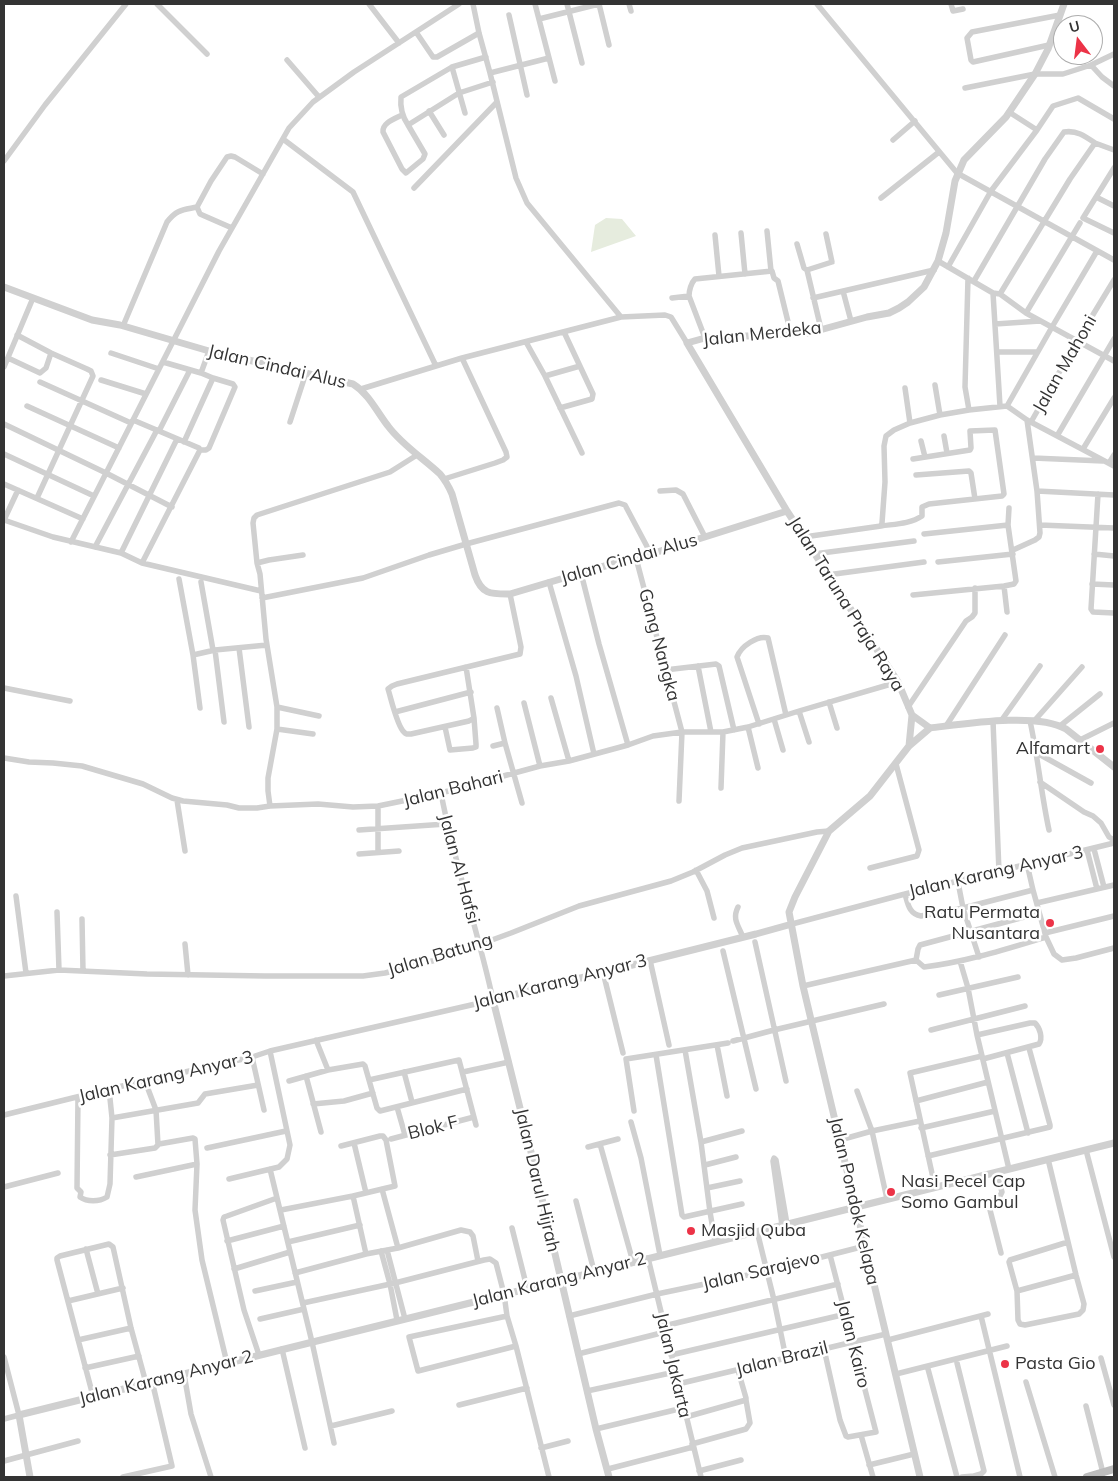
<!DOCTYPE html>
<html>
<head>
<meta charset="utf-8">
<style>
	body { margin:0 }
	#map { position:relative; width:1118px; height:1481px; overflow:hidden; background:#fff; font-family:Mulish,sans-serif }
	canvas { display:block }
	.frame { position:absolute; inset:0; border:5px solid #333; pointer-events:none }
	.north { position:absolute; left:1053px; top:15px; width:50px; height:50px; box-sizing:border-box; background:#fff; border:1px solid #adadad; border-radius:50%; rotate:345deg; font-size:14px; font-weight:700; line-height:20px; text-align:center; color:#333 }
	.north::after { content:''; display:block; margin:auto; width:18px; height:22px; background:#ec3347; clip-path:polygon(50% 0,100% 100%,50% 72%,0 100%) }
</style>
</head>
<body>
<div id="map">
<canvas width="1118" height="1481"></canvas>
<div class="frame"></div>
<div class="north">U</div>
</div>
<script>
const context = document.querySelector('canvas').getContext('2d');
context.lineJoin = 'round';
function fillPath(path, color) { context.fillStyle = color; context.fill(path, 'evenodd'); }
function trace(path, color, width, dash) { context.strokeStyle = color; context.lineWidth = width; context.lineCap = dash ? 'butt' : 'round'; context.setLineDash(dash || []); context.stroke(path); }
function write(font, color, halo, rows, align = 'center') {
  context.font = font + ' Mulish,sans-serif'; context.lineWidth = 5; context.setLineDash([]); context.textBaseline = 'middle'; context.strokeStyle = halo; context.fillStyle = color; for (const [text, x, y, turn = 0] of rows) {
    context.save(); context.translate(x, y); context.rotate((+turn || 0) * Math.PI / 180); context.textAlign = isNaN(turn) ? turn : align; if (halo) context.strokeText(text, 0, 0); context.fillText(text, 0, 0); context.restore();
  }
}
fillPath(new Path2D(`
	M606,218l16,1 14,17 -45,16 4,-27z`), '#e6ecde');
trace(new Path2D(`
	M157,4l50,50
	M369,4l30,39
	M473,4l6,29 11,40 26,105 11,25 94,114
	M535,4l20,77
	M567,4l15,59
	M599,4l10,41
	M629,4l2,7
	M817,4l140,169 157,87
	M951,4l2,7 10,-2
	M509,15l18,80
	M539,19l60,-15
	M416,32l17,25h4l42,-24
	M1049,45l-76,17 -2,-2 -4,-22 5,-6 88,-17
	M486,57l-34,10 -51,30c-1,10 1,19 7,28l51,-32 34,-11
	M287,60l32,37
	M1091,65l11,12 12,9
	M452,67l13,46
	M490,73l59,-15
	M965,88l70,-14h28l28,-9 23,-11
	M429,111l15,24
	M1009,112l28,18
	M402,115c-8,4 -20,8 -19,17l19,37 4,4 17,-14 2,-5 -17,-29
	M283,139l70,53 83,174
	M893,140l22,-19
	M4,161l41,-56 81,-101
	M1114,168l-31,50 31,15
	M414,188l83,-86
	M1096,197l18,9
	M881,198l58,-46
	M197,207l14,-26 16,-24 4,-1 4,1 28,17
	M197,207l3,7 32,14
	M767,231l4,40
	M741,233l4,41
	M715,235l4,41
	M797,244l7,24 3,2
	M938,261l55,32 7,1 26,19 88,48
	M948,267l43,-76 46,-61 16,-24 25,-8 36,21
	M968,278l-3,109 4,23
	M974,281l71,-122 19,-27c13,-2 21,4 31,11
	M843,291l8,30
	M993,293l7,113
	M1000,294l70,-115 25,-36 19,7
	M689,296c0,-5 2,-13 6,-17l77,-8 2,7 4,3 13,53
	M672,298l17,-2 16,42
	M813,298l121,-28
	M1026,313l54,-90
	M995,324l45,-3
	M123,326l44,-104c10,-13 16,-12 30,-15
	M821,329l-14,-59 25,-8 -6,-28
	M17,335l34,18 36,16 4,2 2,5 -56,122
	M526,342l19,34 37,77
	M997,352h40
	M111,353l48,16
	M8,358l32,15 6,-5 5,-15
	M163,362l38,11
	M4,367l29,-69
	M545,376l35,-10
	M101,380l45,14
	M40,382l91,41
	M935,385l5,30
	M905,388l5,35 30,-8 29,-5 38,-4 20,14 87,46
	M361,389l101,-31 159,-41 44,-2 6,2 16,26
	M27,406l92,42
	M1007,406l45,-79 45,-76
	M560,408l32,-9 1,-5 -29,-62
	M133,420l66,28 1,2 -58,113
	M290,422l16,-49
	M1031,422l46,-81 37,-61
	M4,424l102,49 66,34
	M159,431l31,-61
	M944,436l3,17
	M1057,436l57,-97
	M921,441l4,16
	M184,442l29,-64 -12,-5 8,-22
	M1083,449l31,-51
	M200,450h6l3,-2 26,-61 -2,-3 -20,-6
	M4,454l90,42
	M1033,458l70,3
	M1109,463l5,-8
	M916,475l53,-4 2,2 4,26
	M444,479l51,-16 8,-3 4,-3 -1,-5 -44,-94
	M4,484l79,35
	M660,491l16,-1 7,4 22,43
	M1037,491l77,4
	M1098,494l-7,115 2,3 21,1
	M4,520l49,17 68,16 21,10 119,28
	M4,520l14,-30
	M1008,525l1,-17
	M1040,525l74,3
	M881,526c13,-2 29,-2 41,-10v-9l7,-3 73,-8 2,-2 -9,-64 -25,1 1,17 -1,2 -57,9
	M804,537l77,-11 1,-3 3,-41 -1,-36 2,-10 8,-6 16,-7
	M71,542l148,-291 70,-123 24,-26 41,-30 105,-68
	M95,547l62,-117
	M1013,550l22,-10 4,-3 1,-4 -3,-42 -10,-71
	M121,553l56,-114
	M814,554l100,-13
	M1094,554l20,2
	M636,558l46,174 -3,69
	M938,562l75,-8
	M257,563l-4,-40 1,-5 3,-3 133,-43 27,-17
	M581,573l18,71 29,101
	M827,575l97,-13
	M179,579l14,76 7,53
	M201,582l12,68
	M549,582l27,94 18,78
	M1092,584l22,1
	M1004,586l3,26
	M913,595l91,-9 10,-2 2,-3 -8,-56 -84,9
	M262,598l101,-20 66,-23 37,-11 153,-41 6,2 26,49
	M239,648l10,79
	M215,650l9,72
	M193,655l22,-5 52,-5
	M698,666l13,66
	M466,667l8,51 -5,3 -58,13c-4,0 -5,1 -7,-2 -7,-6 -13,-34 -16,-43l4,-3 5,-2 123,-30 1,-7 -11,-53
	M665,670l51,-6 3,2 15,64
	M4,688l66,13
	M551,698l18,63
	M829,702l8,26
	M524,703l16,63
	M277,707l42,9
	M908,707l58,-86 6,-4 3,-4v-25
	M497,708l8,35 17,60
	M799,711l10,31
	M395,712l76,-20
	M774,719l9,31
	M1035,720l47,-53
	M993,721l6,151
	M1001,721l39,-55
	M1030,721c8,36 11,72 19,109
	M759,724l-22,-67c4,-11 21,-22 31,-19l18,77
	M946,726l59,-91
	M1060,726l40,-32
	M445,727l5,23 23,-2 3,-1v-3l-2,-26
	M748,727l10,41
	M277,729l36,5
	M1080,740l34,-17
	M493,746l12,-3
	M1037,753l54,30
	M4,758l25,4 24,1 29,3 61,18 29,14 11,3 44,4 12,3h18l13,-2 48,-2 35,3 25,-1 63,-13 99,-27 29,-5 59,-16 25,-9 29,-4h41l25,-5 51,-16 99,-29
	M1040,782l44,30 9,4 8,7 8,14 5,3
	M721,788l2,-56
	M177,800l8,51
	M270,806l-2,-15v-13l9,-49v-22l-11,-68 -6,-65 -3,-11 12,-3 34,-5
	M359,830l87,-6
	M1094,849l10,38
	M1087,850l10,39
	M378,852v-46
	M359,854l40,-3
	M870,868l47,-12 2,-6 -23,-86
	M696,870l11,21 7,27
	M958,882l5,26 16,49
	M905,894c3,10 4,20 16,22l42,-8 70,-18
	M16,896l10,77
	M1037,903l77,-18
	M738,907c-6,12 0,18 5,30
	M57,912l2,58
	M82,919l1,52
	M792,924l113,-30 209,-51
	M1045,933l69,-17
	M1046,937l8,17 8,6 14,-2 38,-10
	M755,942l31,139
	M185,944l3,31
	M723,951l33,138
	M650,960l19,85
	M916,960l2,-11 2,-4 119,-32
	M960,961l8,27 9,47 32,134
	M603,972l20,81
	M4,976l55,-6 88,4 118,2h98l22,-3 55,-14 71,-26 68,-27 92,-25 22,-9 32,-17 17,-7 75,-16 12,-1
	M803,986l113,-26 8,7c42,-5 82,-18 122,-30l-13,-47 -6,-26
	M939,995l79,-18
	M931,1030l94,-24
	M977,1035l53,-12h5c5,5 8,15 4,21l-56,15
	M316,1040l12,30
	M733,1041l41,-11 110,-26
	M717,1045l10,51
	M685,1050l16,92 9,70 5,29
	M1007,1053l21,80
	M656,1055l26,160 2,2 58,-13
	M252,1057l12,53
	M404,1072l8,30
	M463,1072l46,-10
	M306,1076l15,56
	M369,1080l90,-20 17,65
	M289,1081l39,-11 35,-6 2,2 12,42 3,3 87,-22
	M857,1091l15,40 15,68
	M78,1097l-1,91 4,4 -1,5c7,5 19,5 27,0l3,-13 2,-66 -3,-29
	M916,1101l72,-19
	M313,1104l31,-3 29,-8
	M397,1107l8,28
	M634,1111l-8,-52 102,-16
	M4,1115l105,-26 143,-32 18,-6 223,-51c-15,-70 -39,-137 -52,-207
	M112,1118l86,-15 7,-9 53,-9
	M631,1122l10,36 19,97
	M921,1128l74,-17
	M391,1139l83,-22
	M840,1140l32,-9 48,-10
	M701,1142l41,-11
	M354,1143l12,50
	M159,1144l34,-6 2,1 2,25 -2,46 7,50 25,103
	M600,1144l33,118
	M341,1146l39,-10h3l3,4 9,46 -42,10
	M588,1147l30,-8
	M207,1148l79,-17
	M1086,1150l28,107
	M110,1155l45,-7 3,-3 -2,-35 -11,-29
	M928,1156l122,-29v-2l-21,-77
	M1048,1159l28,116 8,29 -1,6 -4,4 -54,11 -5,-1 -2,-4 -1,-29 -8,-29 1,-2 58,-18
	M705,1165l31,-8
	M270,1169l42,173 22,101
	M996,1172l6,20 -2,4 -10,5 -1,5 12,47
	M136,1177l61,-13
	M229,1179l50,-12 8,-8 3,-14 -20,-94
	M4,1187l54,-14
	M935,1187l-25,-114 72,-17
	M707,1188l33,-7
	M382,1189l16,59
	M576,1201l18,70
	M281,1210l72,-14 13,58
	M782,1225l-9,-64 1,-3 2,2 11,64
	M512,1228l15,60
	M757,1231l17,69 12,58
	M227,1241l57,-15
	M288,1242l72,-17
	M86,1249l12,45
	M387,1250l18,69
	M381,1251l9,33 7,36
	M648,1258l53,219
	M234,1269l56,-17
	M295,1273l71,-19 32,-6 63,-18 9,2 3,4 5,25
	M255,1291l42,-9
	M1017,1291l59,-16
	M68,1301l55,-13
	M303,1303l92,-20 89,-23 6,-1 6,4 8,31 3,22 9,30 33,131
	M507,1316l-98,21 9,34 98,-25
	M569,1316l88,-22 110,-23 98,-25
	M981,1316l39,161
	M260,1319l44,-10
	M664,1326l174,-42
	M78,1340l53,-12
	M888,1340l100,-26
	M282,1349l23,99
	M824,1349l16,71 6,16 2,1 28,-5 -46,-177
	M578,1354l87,-22
	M259,1355l-15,-45 -21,-90 1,-3 3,-1 50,-18
	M671,1355l175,-41
	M4,1357l15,58 -15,4
	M1101,1358l13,47
	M957,1363l27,108 -3,3 -7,2
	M85,1368l54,-12
	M928,1369l29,108
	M184,1374l7,40 20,63
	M896,1374l111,-28
	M1026,1382l29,95
	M678,1384l208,-50
	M587,1391l88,-19
	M93,1396l-36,-136v-2l3,-2 49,-12 4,3 18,81 15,55
	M459,1405l68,-17
	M1086,1406l17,67
	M686,1417l60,-17
	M331,1426l61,-15
	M596,1429l87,-21
	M861,1435l12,42
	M692,1444l54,-15 4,-6 -4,-23v-2l-8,-28
	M541,1448l27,-7
	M4,1461l74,-20
	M869,1465l45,-11
	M608,1469l85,-22
	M699,1471l42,-11
	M123,1477l49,-11 -20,-85
	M962,1477l12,-1v1`), '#d0d0d0', 5.5);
trace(new Path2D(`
	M1064,4l-16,45 -13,25 -29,43 -42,43 -9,21 -9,52 -8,28 -14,26 -16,15 -9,6 -10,5 -22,4 -58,16 -104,5 -18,5 100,168 111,171 14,33 18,13c34,-4 107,-16 136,1l48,38
	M4,287l88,33 28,5 89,26 144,33c16,10 24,28 35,42 14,19 35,32 52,48 5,6 9,13 12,20l23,81c7,20 16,19 35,19l91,-27 50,-13 136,-43
	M909,746l3,-31
	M30,1477l-11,-62 1095,-272
	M609,1477l-13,-48 -63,-269 -40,-160 263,-66 36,-10
	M920,1477l-117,-491 -14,-74 6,-15 34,-66 41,-35 39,-50 21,-18`), '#d0d0d0', 7);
trace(new Path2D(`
	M1087,1477l27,-8`), '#bdbdbd', 8);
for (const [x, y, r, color] of [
	[1100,749,5,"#ec3347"],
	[1050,923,5,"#ec3347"],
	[891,1192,5,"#ec3347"],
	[691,1231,5,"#ec3347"],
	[1005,1364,5,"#ec3347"]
]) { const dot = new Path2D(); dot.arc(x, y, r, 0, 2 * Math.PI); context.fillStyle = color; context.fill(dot); trace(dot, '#fff', 2); }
write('18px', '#333', '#fff', [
	["Jalan Merdeka",762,334,-6],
	["Jalan Mahoni",1065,364,-60],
	["Jalan Cindai Alus",277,367,13],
	["Jalan Cindai Alus",629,559,-16],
	["Jalan Taruna Praja Raya",846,604,58],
	["Gang Nangka",659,645,75],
	["Jalan Bahari",453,789,-14],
	["Jalan Al Hafsi",459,869,75],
	["Jalan Karang Anyar 3",996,872,-13],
	["Jalan Batung",440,955,-17],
	["Jalan Karang Anyar 3",560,982,-14],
	["Jalan Karang Anyar 3",166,1077,-13],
	["Blok F",433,1128,-14],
	["Jalan Darul Hijrah",537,1180,77],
	["Jalan Pondok Kelapa",854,1201,77],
	["Jalan Sarajevo",761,1271,-13],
	["Jalan Karang Anyar 2",559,1280,-14],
	["Jalan Kairo",853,1344,76],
	["Jalan Brazil",782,1359,-14],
	["Jalan Jakarta",673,1365,77],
	["Jalan Karang Anyar 2",166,1378,-14]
]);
write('18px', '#333', '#fff', [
	["Alfamart",1090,749,"right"],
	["Ratu Permata",1040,913,"right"],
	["Nusantara",1040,934,"right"],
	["Nasi Pecel Cap",901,1182],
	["Somo Gambul",901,1203],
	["Masjid Quba",701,1231],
	["Pasta Gio",1015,1364]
], 'left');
</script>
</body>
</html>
